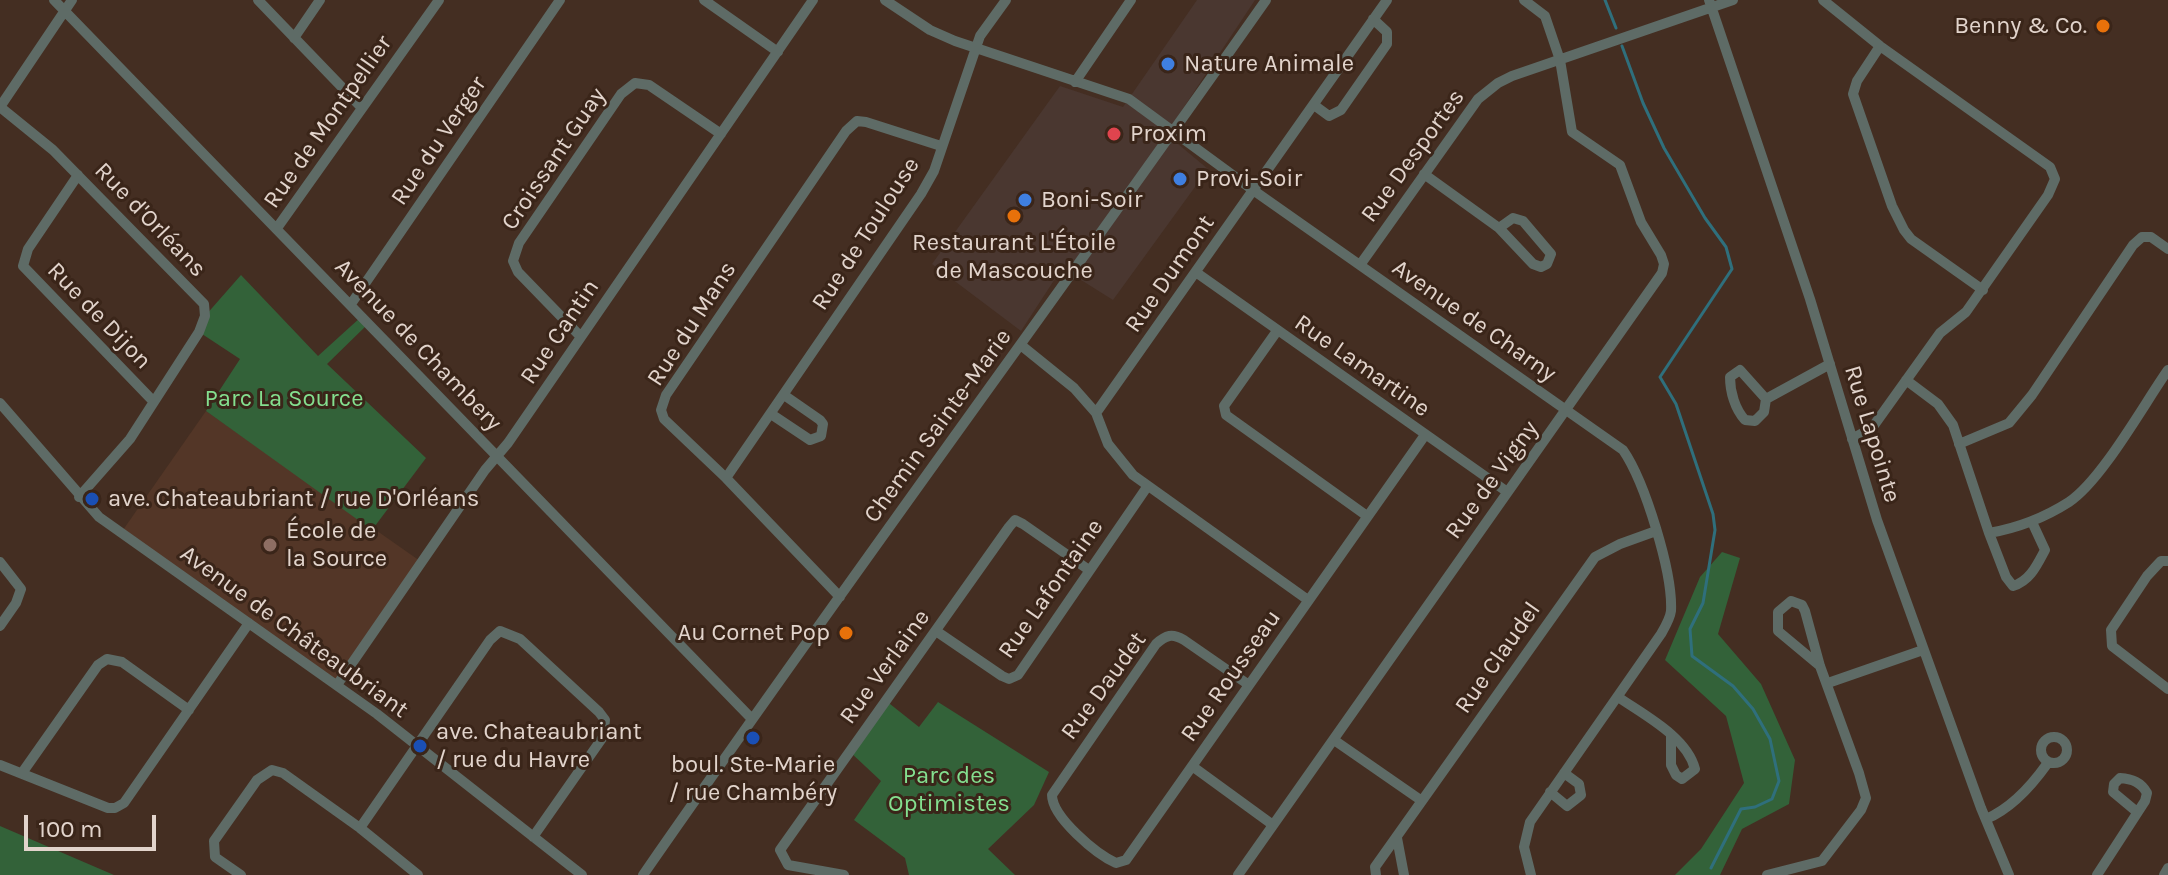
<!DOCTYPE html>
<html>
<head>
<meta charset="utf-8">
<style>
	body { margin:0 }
	#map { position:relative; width:2168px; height:875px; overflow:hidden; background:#442e22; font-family:Karla,sans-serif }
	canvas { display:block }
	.scale { position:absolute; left:24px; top:815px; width:132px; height:36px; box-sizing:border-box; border:4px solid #e2d4cc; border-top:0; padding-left:10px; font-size:24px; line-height:28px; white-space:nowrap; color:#e2d4cc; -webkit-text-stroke:6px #3a2519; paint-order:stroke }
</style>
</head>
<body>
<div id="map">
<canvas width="2168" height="875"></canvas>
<div class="scale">100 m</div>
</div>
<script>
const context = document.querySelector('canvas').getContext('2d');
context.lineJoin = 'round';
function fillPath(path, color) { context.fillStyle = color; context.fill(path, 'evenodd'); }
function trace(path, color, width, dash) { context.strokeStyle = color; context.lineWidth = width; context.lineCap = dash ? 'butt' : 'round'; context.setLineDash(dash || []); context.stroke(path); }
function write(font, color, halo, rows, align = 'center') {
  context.font = font + ' Karla,sans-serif'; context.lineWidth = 6; context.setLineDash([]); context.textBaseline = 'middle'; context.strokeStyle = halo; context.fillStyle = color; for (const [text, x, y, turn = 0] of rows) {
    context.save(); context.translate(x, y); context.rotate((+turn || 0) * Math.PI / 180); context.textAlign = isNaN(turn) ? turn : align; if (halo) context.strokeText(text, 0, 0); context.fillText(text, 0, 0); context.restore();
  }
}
fillPath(new Path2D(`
	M1197,0h58l-89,134 42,35 -95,131 -51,-32 -41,63 -89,-67 128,-178 63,21z`), '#4a3730');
fillPath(new Path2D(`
	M206,411l214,150 -83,124 -214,-155z`), '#533627');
fillPath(new Path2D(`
	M241,275l77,81 43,-39 7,7 -41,40 99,94 -54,72 -166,-119 34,-52 -41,-27 6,-16z
	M1722,552l18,6 -22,76 43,50 34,76 -6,44 -47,25 -22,46h-45l26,-26 43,-66 -18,-67 -61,-56 35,-83z
	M885,700l34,27 19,-25 111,70 -15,33 -46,44 27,26h-106l-4,-17 -51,-38 27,-39 -32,-30z
	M0,826l114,49h-114z`), '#336239');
trace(new Path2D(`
	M1605,0l11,28
	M1622,46l21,57 21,45 41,70 21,29 6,22 -72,108 16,27 37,110 2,16 -12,73 -13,26 2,27 41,30 20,23 17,30 9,42 -7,18 -17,8 -14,2 -30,59`), '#2f6f7c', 3);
trace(new Path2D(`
	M54,0l697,718
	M258,0l103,107
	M704,0l74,52
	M885,0l45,30 25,11 174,58 124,91 370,260c22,32 50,123 48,161 -1,8 -6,16 -10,23l-131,188 -6,25 7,28
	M1709,0l101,299 67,221 104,288 28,67
	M1823,0l57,46 170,121 5,12 -7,16 -82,117 -26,21 -68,95 -20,11
	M294,38l26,-38
	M1880,46l-23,35 -4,13 39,112 12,24 7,9 72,51
	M1075,82l56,-82
	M1314,105l15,11 12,-6 46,-66v-12l-14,-13
	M0,107l53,43 151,154 1,12 -6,16 -69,107 -51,58
	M0,107l72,-107
	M1424,174l75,54 34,36 8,3 6,-3 4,-10 -28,-33 -10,-3 -14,10
	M78,175l-50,74 -5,17 131,136
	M277,228l162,-228
	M1360,265l118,-166 20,-16 14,-7 221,-76
	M1197,273l309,218
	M351,304l209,-304
	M1277,331l-53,75 2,9 141,101
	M581,337l-63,-65 -5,-11 6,-18 102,-149 14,-11 14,2 72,49
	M1022,346l52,42 22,25 12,31 25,31 175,125
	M1740,370l26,29 -2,13 -9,9 -10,-1c-10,-11 -15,-28 -15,-43z
	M1906,380l32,24 15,21 36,108c29,-5 55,-15 80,-31 33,-22 75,-98 99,-132
	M1766,399l64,-35
	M0,403l99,114 278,197 205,161
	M1096,413l291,-413
	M771,414l39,26 11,-4 2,-12 -3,-4 -36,-25
	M1959,444l50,-21 23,-28 101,-150 9,-8h9l17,12
	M726,478l195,-284 13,-23 46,-135 26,-36
	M1989,533l17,44 7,9c17,-5 24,-21 32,-36l-13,-28
	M2168,561h-7l-14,15 -36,54 1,16 56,43
	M0,562l21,27 -5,14 -16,23
	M840,597l-114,-119 -62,-59 -3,-9 5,-15 180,-264 11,-10 9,1 75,24
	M936,631l66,45 7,3 9,-4 129,-188
	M1828,683l95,-33
	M337,685l148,-215 23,-27 305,-443
	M1249,685l-65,-45c-12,-7 -18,-5 -28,4l-104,151c0,22 44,59 64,68l10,-3c100,-141 199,-284 299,-425
	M1618,697c26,18 69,40 77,72l-13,10 -6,-4 -5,-10v-29
	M2041 750a13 13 0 1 1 26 0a13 13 0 1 1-26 0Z
	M1334,740l88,61
	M0,765l108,43h7l9,-5 125,-180
	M1192,766l81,59
	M22,773l76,-108 9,-6 15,3 67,48
	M1550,792l17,14 14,-11 -2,-11 -15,-11
	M1986,819c24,-10 46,-34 61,-55
	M360,828l130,-188 10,-9 20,8 79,73 6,8 -2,17 -70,100
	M1397,838l7,37
	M241,875l-26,-18 -1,-16 43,-61 15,-10 11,3 77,55 58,47
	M643,875c204,-294 417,-582 623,-875
	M844,875l-56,-10 -8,-15 229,-323 6,-7 8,4 66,46
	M1238,875l424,-602 2,-9 -3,-9 -20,-33 -21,-57 -48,-33 -12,-72 -15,-44 -21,-16
	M1376,875l-1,-8 220,-310 25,-13 36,-13
	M1767,875l55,-14 39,-51 5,-12 -7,-25 -39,-107 -15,-55 -3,-6 -11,-4 -13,11v19l42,35
	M2097,875l48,-74 2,-8c-6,-11 -15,-14 -27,-15l-6,6 -1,8 24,20
	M2164,875l4,-7`), '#5e6b66', 10);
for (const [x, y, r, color] of [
	[2103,26,8,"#e8710a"],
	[1168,64,8,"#3f7fe0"],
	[1114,134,8,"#e0444e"],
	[1180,179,8,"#3f7fe0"],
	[1025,200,8,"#3f7fe0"],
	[1014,216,8,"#e8710a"],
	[92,499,8,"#1a4fb4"],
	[270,545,8,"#8d6e63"],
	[846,633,8,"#e8710a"],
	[753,738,8,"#1a4fb4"],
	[420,746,8,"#1a4fb4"]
]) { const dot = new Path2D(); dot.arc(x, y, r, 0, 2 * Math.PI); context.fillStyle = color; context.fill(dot); trace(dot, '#3a2519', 3); }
write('24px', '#e2d4cc', '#3a2519', [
	["Benny & Co.",2087,26,"right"],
	["Nature Animale",1184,64],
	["Proxim",1130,134],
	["Provi-Soir",1196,179],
	["Boni-Soir",1041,200],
	["Restaurant L'Étoile",1014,243,"center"],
	["de Mascouche",1014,271,"center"],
	["ave. Chateaubriant / rue D'Orléans",108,499],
	["École de",286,531],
	["la Source",286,559],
	["Au Cornet Pop",830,633,"right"],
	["ave. Chateaubriant",436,732],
	["/ rue du Havre",436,760],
	["boul. Ste-Marie",753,765,"center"],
	["/ rue Chambéry",753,793,"center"]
], 'left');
write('24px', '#e2d4cc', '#3a2519', [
	["Rue de Montpellier",328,122,-55],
	["Rue du Verger",439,141,-56],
	["Rue Desportes",1413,156,-54],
	["Croissant Guay",554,159,-56],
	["Rue d'Orléans",150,220,46],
	["Rue de Toulouse",866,234,-57],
	["Rue Dumont",1170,274,-55],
	["Rue de Dijon",99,316,46],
	["Avenue de Charny",1474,321,35],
	["Rue du Mans",692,324,-57],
	["Rue Cantin",560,332,-56],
	["Avenue de Chambery",418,345,46],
	["Rue Lamartine",1362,366,35],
	["Chemin Sainte-Marie",938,426,-54],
	["Rue Lapointe",1872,434,73],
	["Rue de Vigny",1492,480,-54],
	["Rue Lafontaine",1051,589,-55],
	["Avenue de Châteaubriant",294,632,36],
	["Rue Claudel",1498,658,-55],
	["Rue Verlaine",885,667,-54],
	["Rue Rousseau",1231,676,-55],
	["Rue Daudet",1104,686,-54]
]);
write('24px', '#84df8f', '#3a2519', [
	["Parc La Source",284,399],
	["Parc des",949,776],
	["Optimistes",949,804]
]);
</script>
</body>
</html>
